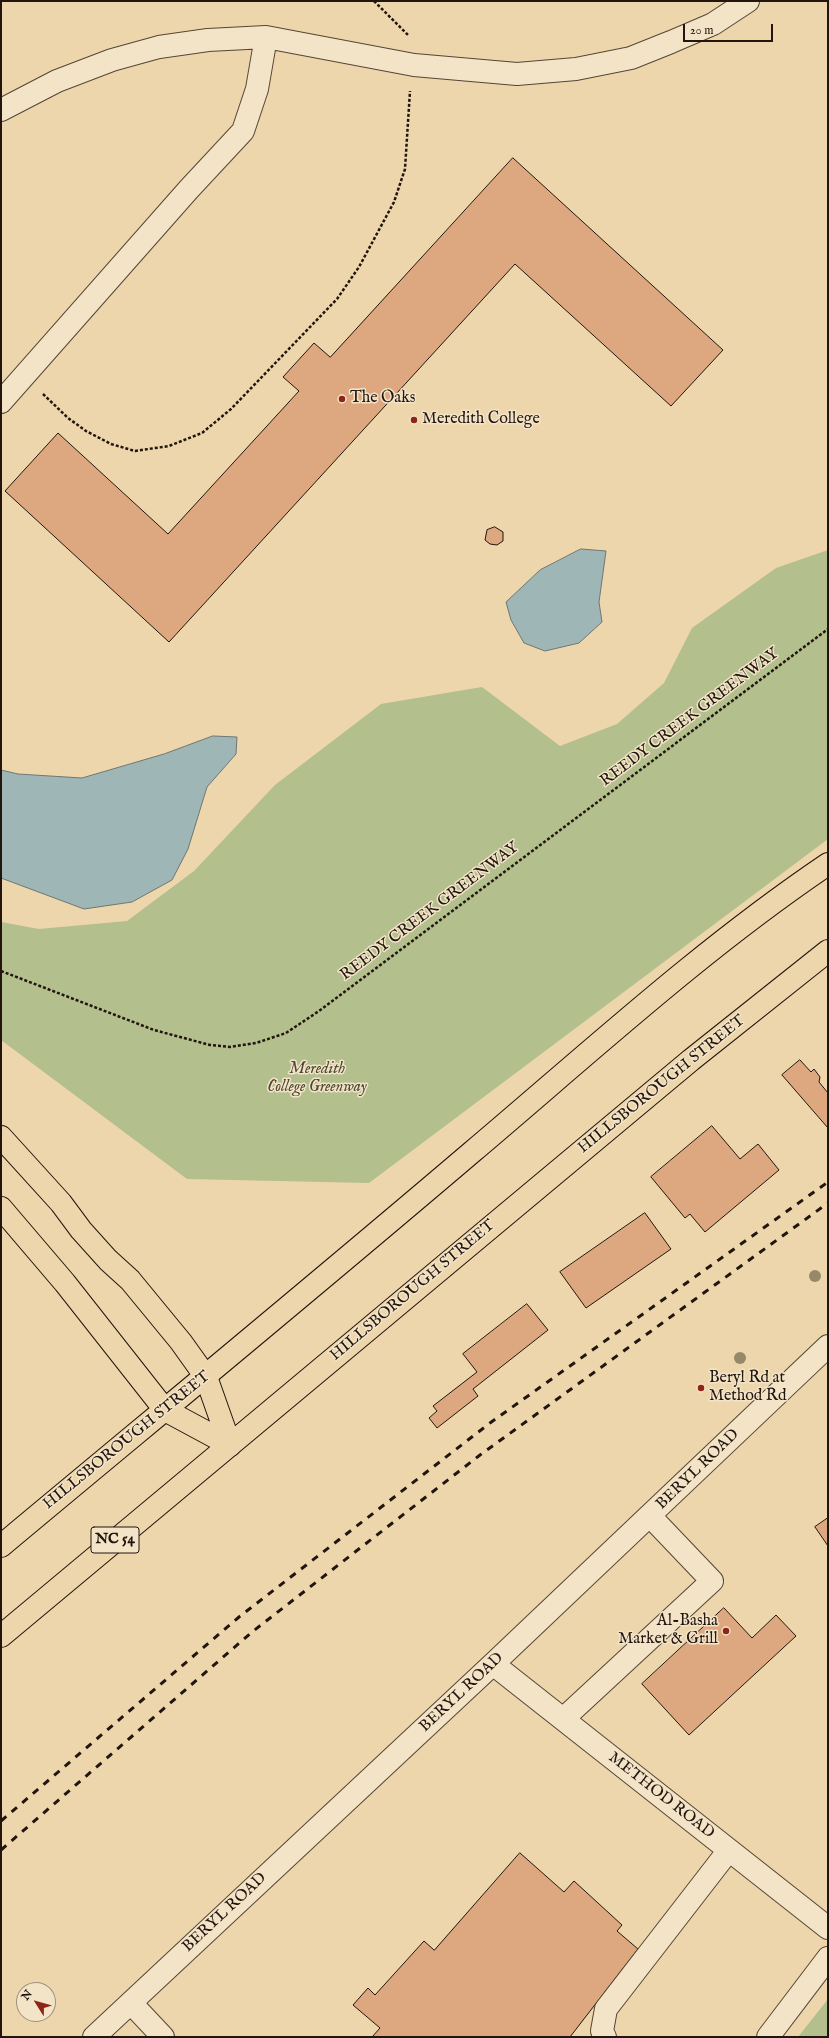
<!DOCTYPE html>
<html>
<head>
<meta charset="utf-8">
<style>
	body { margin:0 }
	#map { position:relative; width:829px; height:2038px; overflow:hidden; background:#edd6ab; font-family:"IM FELL English",serif }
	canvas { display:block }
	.frame { position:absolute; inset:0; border:2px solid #22150e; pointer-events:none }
	.north { position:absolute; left:16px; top:1982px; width:40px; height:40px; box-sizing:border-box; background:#f3e4c8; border:1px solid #9f917e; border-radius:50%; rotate:307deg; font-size:11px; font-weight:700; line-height:16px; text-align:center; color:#22150e }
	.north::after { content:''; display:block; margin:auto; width:14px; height:18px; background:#8f2418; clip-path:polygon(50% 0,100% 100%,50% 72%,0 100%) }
	.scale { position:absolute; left:683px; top:24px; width:90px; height:18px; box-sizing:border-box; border:2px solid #22150e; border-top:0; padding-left:5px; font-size:12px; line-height:14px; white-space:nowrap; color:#22150e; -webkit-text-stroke:3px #f3e4c8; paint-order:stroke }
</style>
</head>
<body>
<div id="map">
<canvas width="829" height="2038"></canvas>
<div class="frame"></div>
<div class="north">N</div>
<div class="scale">20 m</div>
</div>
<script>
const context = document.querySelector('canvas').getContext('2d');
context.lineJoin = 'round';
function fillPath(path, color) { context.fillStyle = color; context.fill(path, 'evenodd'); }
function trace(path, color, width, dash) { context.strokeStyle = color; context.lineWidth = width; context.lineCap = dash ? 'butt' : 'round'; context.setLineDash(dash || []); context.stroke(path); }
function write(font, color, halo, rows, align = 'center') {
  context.font = font + ' "IM FELL English",serif'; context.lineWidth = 3; context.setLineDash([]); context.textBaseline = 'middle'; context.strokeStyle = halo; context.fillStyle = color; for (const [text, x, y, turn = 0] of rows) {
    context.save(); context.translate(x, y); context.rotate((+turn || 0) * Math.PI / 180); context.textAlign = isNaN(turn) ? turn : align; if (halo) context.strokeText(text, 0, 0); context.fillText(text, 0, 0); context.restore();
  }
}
fillPath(new Path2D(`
	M828,550v289l-459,344 -182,-4 -186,-139v-118l38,7 88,-8 67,-50 81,-86 106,-81 101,-17 78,59 57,-22 47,-41 28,-55 84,-60z
	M828,1999v38h-30z`), '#b3bf8d');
const water = new Path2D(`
	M581,549l25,2 -7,51 3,20 -23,21 -34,8 -21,-8 -13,-23 -5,-18 34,-32z
	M213,736l24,1 -1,17 -29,33 -19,62 -16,31 -40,22 -48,7 -83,-31v-108l17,4 64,4 82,-24z`);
fillPath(water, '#9fb6b6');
trace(water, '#6d7673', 1);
const building = new Path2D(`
	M513,158l210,192 -52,56 -156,-142 -346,378 -164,-151 53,-58 110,101 131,-143 -16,-14 31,-34 16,14z
	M495,527l8,5v9l-6,4 -7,-1 -5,-4 2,-10z
	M800,1060l11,12 3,-3 6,8 -1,5 9,11v35l-46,-53z
	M712,1126l28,33 18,-15 21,26 -74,62 -15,-18 -5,4 -34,-41z
	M645,1213l26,36 -85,59 -26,-36z
	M527,1304l21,26 -75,59 5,7 -41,32 -8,-10 8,-7 -4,-5 44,-34 -14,-18z
	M828,1518v28l-13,-19z
	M724,1608l28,30 24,-23 20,21 -107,99 -47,-51z
	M520,1853l44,39 10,-11 48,44 -5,6 21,18 -68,88h-198l8,-9 -27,-23 15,-17 7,7 49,-54 10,9z`);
fillPath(building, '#dda87f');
trace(building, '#22150e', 1);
const minor = new Path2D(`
	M1,110l56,-29 55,-21 47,-13 49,-7 58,-3 148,28 103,9 59,-5 55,-11 40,-16 42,-18 35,-23
	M1,402l188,-213 54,-58 14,-42 9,-52
	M493,1664l335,264
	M563,1719l149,-138 -62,-65
	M131,2003l32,34
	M94,2037l399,-373 335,-318
	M605,2037l-3,-6 4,-22 123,-159
	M768,2037l60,-79`);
const major = new Path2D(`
	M1,1546c157,-131 315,-261 471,-394 116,-98 230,-203 356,-288
	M1,1636l690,-576 137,-109`);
const highway = new Path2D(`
	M1,1137l60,66 20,27 27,30 22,20 51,62 25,35 24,68
	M1,1208l64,75 100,127 65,35`);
trace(minor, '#554535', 24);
trace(major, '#22150e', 24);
trace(highway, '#22150e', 24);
trace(new Path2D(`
	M374,1l35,35
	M43,394l25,24 18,13 25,13 24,7 34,-5 33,-13 29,-24 106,-110 22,-32 35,-65 11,-33 5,-78
	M1,971l153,59 56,15 20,2 26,-4 30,-10 33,-22 509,-382`), '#22150e', 2.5, [3, 2]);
trace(minor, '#f3e4c8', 22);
trace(major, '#edd6ab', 22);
trace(highway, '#edd6ab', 22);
trace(new Path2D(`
	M1,1821l238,-204 251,-194 338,-241
	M1,1850l251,-218 228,-177 348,-252`), '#22150e', 3, [7, 7]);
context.fillStyle = '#96886a';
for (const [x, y] of [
	[815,1276],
	[740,1358]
]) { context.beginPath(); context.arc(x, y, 6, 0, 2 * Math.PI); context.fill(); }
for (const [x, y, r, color] of [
	[342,399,4,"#8f2418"],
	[414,420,4,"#8f2418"],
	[701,1388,4,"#8f2418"],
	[726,1631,4,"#8f2418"]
]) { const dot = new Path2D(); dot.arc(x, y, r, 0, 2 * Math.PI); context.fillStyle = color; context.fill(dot); trace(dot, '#f3e4c8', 1.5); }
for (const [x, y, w] of [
	[115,1540,48]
]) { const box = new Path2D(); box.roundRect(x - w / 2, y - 13, w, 26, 3); context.fillStyle = '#f3e4c8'; context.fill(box); trace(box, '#22150e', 1); }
write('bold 15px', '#22150e', null, [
	["NC 54",115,1540]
]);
write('16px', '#22150e', '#f3e4c8', [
	["The Oaks",350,399],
	["Meredith College",422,420],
	["Beryl Rd at",709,1379],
	["Method Rd",709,1397],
	["Al-Basha",718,1622,"right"],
	["Market & Grill",718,1640,"right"]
], 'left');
write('16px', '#22150e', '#f3e4c8', [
	["REEDY CREEK GREENWAY",690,718,-37],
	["REEDY CREEK GREENWAY",430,912,-37],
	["HILLSBOROUGH STREET",662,1085,-39],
	["HILLSBOROUGH STREET",413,1291,-40],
	["HILLSBOROUGH STREET",127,1441,-39],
	["BERYL ROAD",698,1470,-44],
	["BERYL ROAD",462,1693,-43],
	["METHOD ROAD",661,1796,38],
	["BERYL ROAD",225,1913,-43]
]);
write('italic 16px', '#4e4834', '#f3e4c8', [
	["Meredith",317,1070],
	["College Greenway",317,1088]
]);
</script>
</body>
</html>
